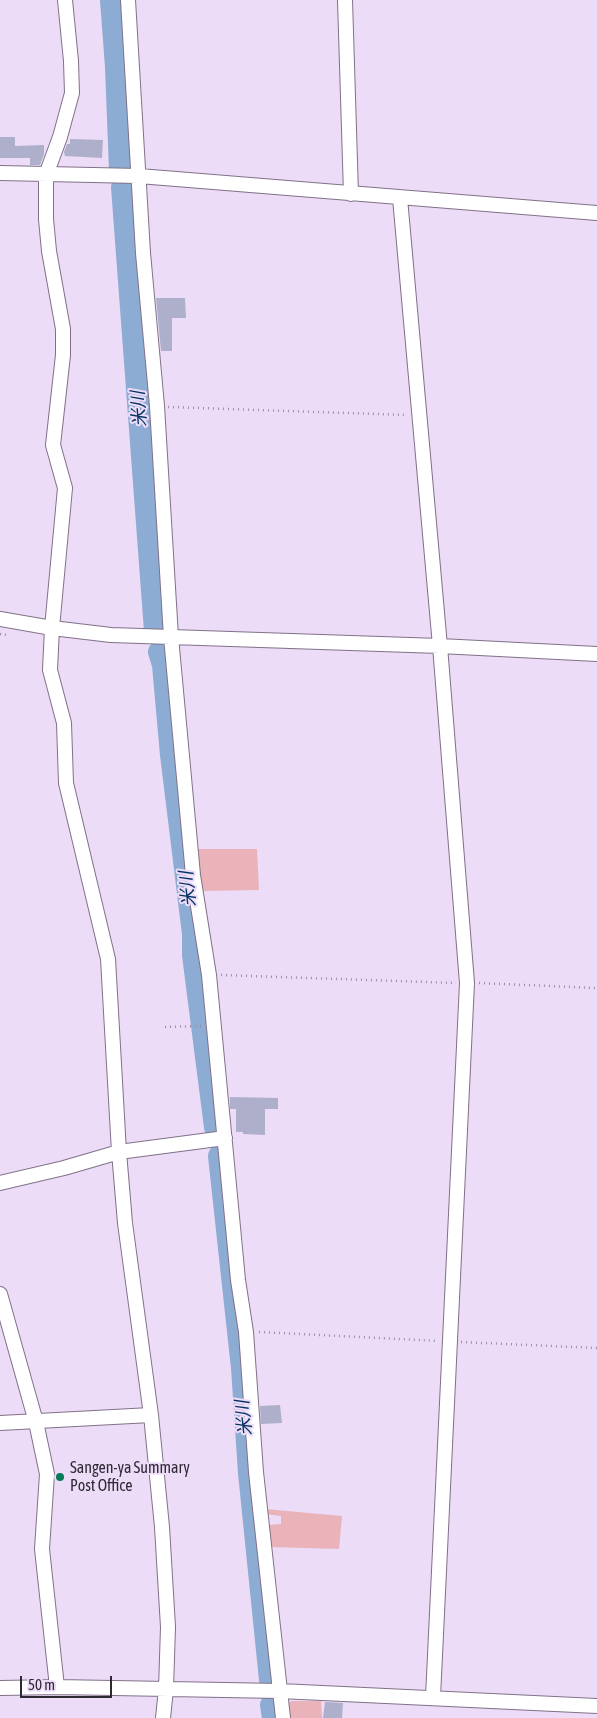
<!DOCTYPE html>
<html>
<head>
<meta charset="utf-8">
<style>
	body { margin:0 }
	#map { position:relative; width:597px; height:1718px; overflow:hidden; background:#ecdcf7; font-family:"Asap Condensed",sans-serif }
	canvas { display:block }
	.scale { position:absolute; left:20px; top:1676px; width:92px; height:22px; box-sizing:border-box; border:2px solid #2f2933; border-top:0; padding-left:6px; font-size:15px; line-height:18px; white-space:nowrap; color:#2f2933; -webkit-text-stroke:4px #ecdcf7; paint-order:stroke }
</style>
</head>
<body>
<div id="map">
<canvas width="597" height="1718"></canvas>
<div class="scale">50 m</div>
</div>
<script>
const context = document.querySelector('canvas').getContext('2d');
context.lineJoin = 'round';
function fillPath(path, color) { context.fillStyle = color; context.fill(path, 'evenodd'); }
function trace(path, color, width, dash) { context.strokeStyle = color; context.lineWidth = width; context.lineCap = dash ? 'butt' : 'round'; context.setLineDash(dash || []); context.stroke(path); }
function write(font, color, halo, rows, align = 'center') {
  context.font = font + ' "Asap Condensed","Noto Sans JP",sans-serif'; context.lineWidth = 4; context.setLineDash([]); context.textBaseline = 'middle'; context.strokeStyle = halo; context.fillStyle = color; for (const [text, x, y, turn = 0] of rows) {
    context.save(); context.translate(x, y); context.rotate((+turn || 0) * Math.PI / 180); context.textAlign = isNaN(turn) ? turn : align; if (halo) context.strokeText(text, 0, 0); context.fillText(text, 0, 0); context.restore();
  }
}
fillPath(new Path2D(`
	M197,849h60l2,41 -58,1z
	M265,1509l77,7 -3,33 -68,-2 -3,-22 13,-1v-8l-15,-2z
	M292,1701h29l1,17h-36l1,-15z`), '#e9b3b9');
trace(new Path2D(`
	M111,0l5,67 4,103
	M122,187l33,444
	M159,652l4,13 8,90 22,179v21l22,172
	M219,1156l23,212 7,105 21,207
	M271,1705l2,13`), '#8cacd3', 22);
fillPath(new Path2D(`
	M0,137h15v9l29,-1v9l-4,11h-10v-7h-30z
	M70,139l33,1 -1,18 -37,-2 -1,-4 3,-8h3z
	M156,298h29l1,20h-14v33h-11z
	M230,1097l48,1v11h-13v26l-22,-1v-2h-7v-23h-6z
	M280,1405l2,18 -21,1 -1,-18z
	M325,1702l18,1 -1,15h-19z`), '#aeafcb');
const minor = new Path2D(`
	M65,0l6,61 1,32 -12,44 -14,38v44l3,32 14,78v26l-10,90 12,43 -13,140 -2,42 14,53 2,60 42,176 11,193 6,71 26,192 11,112 6,100 -2,62 -3,29
	M345,0l6,194
	M0,173l139,3 458,37
	M400,198l40,448 27,337 -34,714
	M0,619l52,9 59,7 60,2 -14,-231 -14,-153 -15,-253
	M0,1183l64,-15 55,-16 106,-14
	M0,1294l36,128 11,52 -5,75 15,138
	M0,1423l151,-8
	M0,1688l57,-1 223,4 317,15
	M283,1718l-27,-246 -10,-140 -8,-52 -29,-305 -16,-100 -22,-238 269,9 157,8`);
trace(minor, '#807188', 16);
trace(new Path2D(`
	M168,407l239,8
	M0,634l7,1
	M221,975l235,8
	M479,983l118,5
	M165,1027l37,-1
	M259,1332l179,9
	M461,1342l136,6`), '#9a8fa2', 2.5, [1, 4]);
trace(minor, '#fff', 14);
for (const [x, y, r, color] of [
	[60,1477,5,"#027b58"]
]) { const dot = new Path2D(); dot.arc(x, y, r, 0, 2 * Math.PI); context.fillStyle = color; context.fill(dot); trace(dot, '#ecdcf7', 2); }
write('16px', '#2f2933', '#ecdcf7', [
	["Sangen-ya Summary",70,1468],
	["Post Office",70,1486]
], 'left');
write('italic 18px', '#053464', '#ecdcf7', [
	["米川",139,409,-94],
	["米川",188,889,-96],
	["米川",244,1418,-96]
]);
</script>
</body>
</html>
